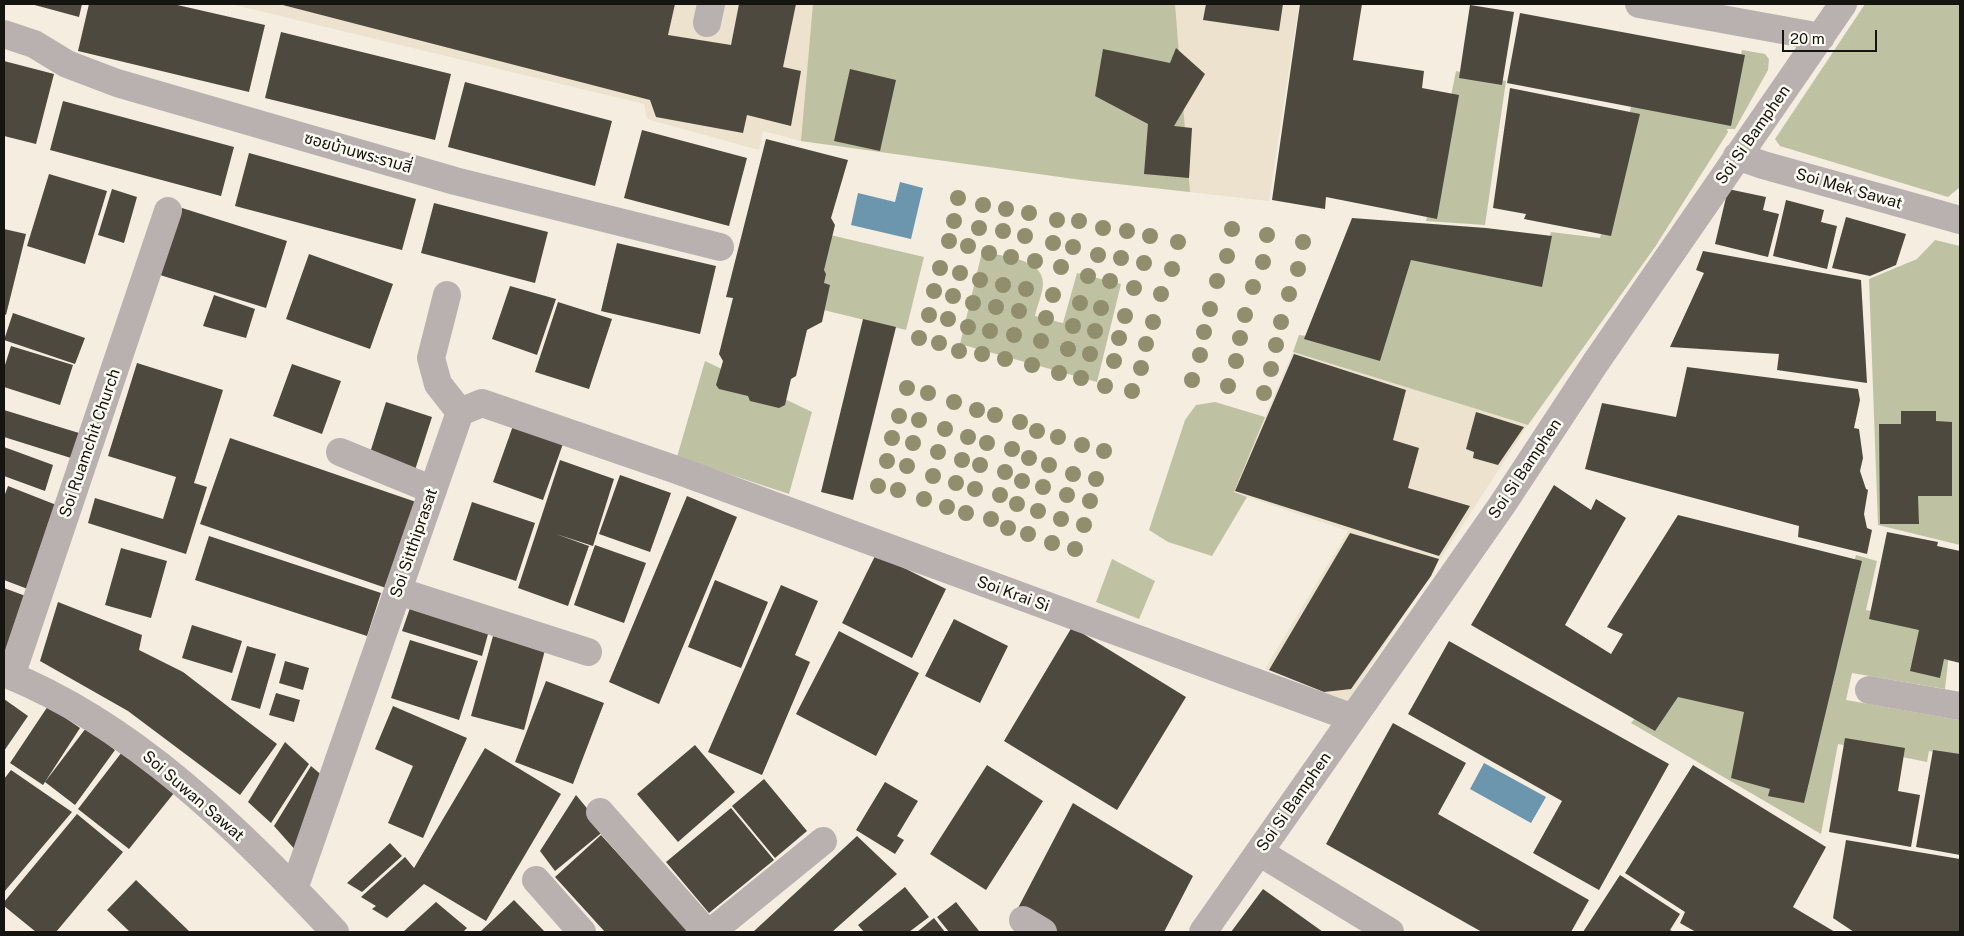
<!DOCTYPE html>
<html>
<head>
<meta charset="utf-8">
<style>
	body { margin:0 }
	#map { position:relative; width:1964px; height:936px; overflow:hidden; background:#f4ede0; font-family:"Public Sans",sans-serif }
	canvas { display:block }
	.frame { position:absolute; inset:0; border:5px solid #161410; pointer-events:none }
	.scale { position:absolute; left:1782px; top:30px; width:95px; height:22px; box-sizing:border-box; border:2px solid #161410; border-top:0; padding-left:6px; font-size:15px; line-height:18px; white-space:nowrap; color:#161410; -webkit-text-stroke:4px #fefbf3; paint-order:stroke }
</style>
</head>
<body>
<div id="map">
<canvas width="1964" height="936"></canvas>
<div class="frame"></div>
<div class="scale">20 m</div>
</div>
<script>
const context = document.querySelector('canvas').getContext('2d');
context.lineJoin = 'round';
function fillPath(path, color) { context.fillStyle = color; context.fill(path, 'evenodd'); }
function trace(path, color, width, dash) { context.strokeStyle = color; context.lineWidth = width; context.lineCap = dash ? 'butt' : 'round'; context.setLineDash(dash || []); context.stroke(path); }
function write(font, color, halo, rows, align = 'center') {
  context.font = font + ' "Public Sans","Noto Sans Thai",sans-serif'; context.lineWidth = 5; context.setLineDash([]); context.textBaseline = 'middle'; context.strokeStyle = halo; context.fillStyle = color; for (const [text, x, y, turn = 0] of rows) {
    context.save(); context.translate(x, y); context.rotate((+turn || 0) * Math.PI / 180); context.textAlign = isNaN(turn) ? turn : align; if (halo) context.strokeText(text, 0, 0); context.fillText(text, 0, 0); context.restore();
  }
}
fillPath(new Path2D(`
	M231,4h1068l-30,197 -187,-21 -281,-39 -38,-10 -4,19 -112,-31 -3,-15z
	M1293,352l235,73 -181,277 -82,-33 83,-138 -115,-39z`), '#ece2ce');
fillPath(new Path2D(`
	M813,4h362l15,188 -108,-12 -281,-39z
	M1865,4h95v183l-12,10 -168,-51 -5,-7z
	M1742,50l23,4 4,5 -1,11 -33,59h-8l1,3 -73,115 -127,178 -235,-73 6,-17 80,10 31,-96 128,28 13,-45 49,6 33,-140 96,16z
	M1456,71l50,10 -21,144 -59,-4z
	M822,233l102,24 -18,73 -95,-23z
	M1935,240l25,6v299l-82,-20 -9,-246 48,-20z
	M982,252c19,4 63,6 61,33 -1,10 -6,21 -8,31l28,7 14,-50 44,11 -24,98 -137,-38z
	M705,361l107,51 -23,82 -112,-37z
	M1215,402l50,15 -31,75 13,5 -35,59 -44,-14 -19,-12 36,-110 11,-15z
	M1856,555l21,6 -11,49 86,17 -7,62 -93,-16 -6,27 114,20v37l-31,-6 -2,11 -89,-18 -17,90 -190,-111 34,-41 148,36z
	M1112,559l43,22 -16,38 -43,-17z`), '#bfc2a2');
fillPath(new Path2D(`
	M900,182l23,6 -12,51 -60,-14 7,-32 37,9z
	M1484,763l62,34 -15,26 -61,-34z`), '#6b96ae');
fillPath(new Path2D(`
	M31,4h51l-3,13z
	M89,4h84l92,21 -16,67 -171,-41z
	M279,4h396l-7,31 63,10 8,-41h57l-13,63 18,4 -10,55 -44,-11 -4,18 -87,-16 -6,-17z
	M1206,4h77l-4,27 -76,-11z
	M1300,4h62l-9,56 71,11 -2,17 37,7 -22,124 -111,-22 -1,12 -53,-9z
	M1470,5l44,7 -12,73 -43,-7z
	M1520,13l225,42 -14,71 -224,-43z
	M281,32l170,42 -16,66 -170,-42z
	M1176,48l29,26 -31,52 18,2 -3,50 -45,-4 4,-50 -53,-28 8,-47 67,14z
	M4,61l50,13 -18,70 -32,-8z
	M850,69l46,11 -16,71 -46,-10z
	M465,82l147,39 -17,65 -147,-39z
	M1510,88l130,26 -29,122 -87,-17 2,-5 -33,-6z
	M63,101l171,46 -13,49 -171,-46z
	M642,130l105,28 -18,68 -105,-28z
	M766,139l82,21 -17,58 4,7 -11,45 2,4 -2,9 6,2 -8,37 -15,8 -11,46 -5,3 -6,26 -6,3 -29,-7 -2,-5 -29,-7 -3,-4 7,-24 -4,-7 14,-56 -7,-1z
	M249,153l167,46 -14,51 -167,-44z
	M49,174l58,17 -22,73 -58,-18z
	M112,189l25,8 -13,46 -26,-8z
	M1728,189l38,8 -3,13 16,4 -11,43 -53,-13z
	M1786,200l38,10 -3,12 16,4 -10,43 -54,-13z
	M434,203l114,29 -13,51 -114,-30z
	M182,208l105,33 -21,67 -106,-33z
	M1846,217l60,17 -10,31 -26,11 -38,-8z
	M1352,218l134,10 66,8 -10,51 -131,-27 -31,101 -76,-22z
	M4,229l22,5 -20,81 -2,-1z
	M617,243l99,23 -16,68 -99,-23z
	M1703,251l158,29 6,103 -90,-13 2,-16 -109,-7 34,-74 -8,-3z
	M309,254l84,30 -23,65 -84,-30z
	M510,286l46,13 -19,56 -45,-16z
	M214,295l41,14 -9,29 -43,-12z
	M558,302l54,17 -23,70 -54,-17z
	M13,313l72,25 -10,26 -71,-24z
	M863,319l33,8 -43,173 -32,-8z
	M11,346l62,19 -13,40 -56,-18v-19z
	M1294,354l112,36 -13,50 26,8 -11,40 62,18 -31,50 -204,-65z
	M137,363l86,27 -29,93 13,4 -21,67 -98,-31 7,-25 68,21 13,-42 -68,-21z
	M292,364l49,17 -19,53 -49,-18z
	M1687,367l171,22 2,11 -6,28 5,1 4,29 -3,13 6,18 2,1 -4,24 3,14 5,2 -5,24 -69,-17 1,-11 -214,-57 17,-66 74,14z
	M386,402l46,15 -17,53 -46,-14z
	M4,410l75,23 -8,25 -67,-21z
	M1901,411h35v10l16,1v74h-34l1,28h-39l-1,-100h22z
	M1476,412l48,15 -26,38 -25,-7 1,-6 -8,-3z
	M514,423l50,18 -21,59 -50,-18z
	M230,438l186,64 -30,86 -186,-64z
	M4,447l49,18 -8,26 -41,-15z
	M560,460l54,19 -21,67 -37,-12 33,12 -21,60 -50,-18z
	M620,475l51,18 -21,59 -51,-18z
	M1554,485l37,25 5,-11 30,19 -61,107 46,29 12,-20 -16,-7 71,-112 184,46 -58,242 -36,-7 2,-7 -39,-11 13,-66 -66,-15 -23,34 -184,-106z
	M8,486l56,22 -31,83 -29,-11v-83z
	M687,496l50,21 -78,187 -50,-22z
	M472,502l63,21 -19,58 -63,-21z
	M1887,532l51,10 -1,4 23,5v112l-16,-4 -4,19 -30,-7 9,-41 -50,-11z
	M1350,533l89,26 -8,17 -80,113 -27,3 -55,-22z
	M209,536l172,57 -14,43 -172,-56z
	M595,545l51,18 -22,60 -50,-18z
	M121,548l46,13 -16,57 -46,-13z
	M876,554l70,35 -34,69 -70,-35z
	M715,580l53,22 -27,66 -53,-21z
	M781,585l37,16 -23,54 15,7 -48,113 -54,-23z
	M4,588l27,10 -20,57 -7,-3z
	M58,602l84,33 -3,15 44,22 94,72 -37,51 -112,-84 -88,-50z
	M410,608l78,26 -6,22 -80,-25z
	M954,619l54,27 -28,57 -55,-27z
	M192,625l50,16 -10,32 -50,-15z
	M1072,627l114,70 -69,113 -113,-69z
	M839,631l80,42 -43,83 -80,-42z
	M493,636l52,14 -21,80 -53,-14z
	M410,640l68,21 -19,59 -68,-22z
	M1449,641l220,123 -70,126 -66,-37 29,-52 -154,-87z
	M247,646l29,8 -16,55 -29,-9z
	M285,661l24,7 -6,22 -24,-7z
	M546,681l58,22 -31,81 -58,-22z
	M276,693l24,7 -6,22 -25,-7z
	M4,699l24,17 -24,35z
	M48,706l32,22 -37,57 -33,-22z
	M393,706l74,32 -44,100 -35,-15 25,-57 -38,-17z
	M1393,723l73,40 -28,51 151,86 -18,32h-89l-156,-88z
	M86,728l29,22 -40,55 -30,-23z
	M1845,738l60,10 -7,43 22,4 -9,52 -82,-15z
	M285,742l24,22 -38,59 -23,-21z
	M695,745l40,47 -57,50 -41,-48z
	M485,748l76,46 -75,127 -62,-37 -37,34 -15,-9 4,-3 -15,-9 44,-40 9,11z
	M1933,750l27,4v101l-44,-8z
	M122,752l52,41 -45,56 -51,-40z
	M987,765l56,36 -57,89 -56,-36z
	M1693,765l133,82 -33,60 42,25h-139l-16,-9 5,-11 -60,-39z
	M311,766l13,11 -26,76 -24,-27z
	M11,770l61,42 -68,80v-113z
	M764,779l43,52 -32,27 -43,-52z
	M885,782l33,19 -21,35 7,4 -9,14 -39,-24z
	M576,795l29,35 -50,41 -15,-20z
	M1073,803l120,73 -29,56h-107l-39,-24z
	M731,808l43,52 -65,53 -43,-51z
	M77,814l46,38 -67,80h-20l-32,-26v-4z
	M601,835l88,97h-84l-50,-55z
	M857,836l40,38 -65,58h-79z
	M1846,840l114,19v73h-106l-21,-14z
	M390,843l12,13 -40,36 -15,-9z
	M1620,875l60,39 -10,16 4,2h-91z
	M136,880l54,52h-60l-23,-22z
	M905,887l24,30 -20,15h-45l-6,-7z
	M1263,889l60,43h-92z
	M514,900l31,32h-65z
	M436,902l31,26 -4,4h-60z
	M956,902l23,29 -1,1h-29l-12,-15z
	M934,918l11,14h-28z`), '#4e493e');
trace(new Path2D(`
	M1639,4l182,33
	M707,23l4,-19
	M4,34l30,10 33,20 50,19 338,98 265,66
	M1737,156l26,9 197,55
	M447,295l-16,63 7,26 22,28
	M340,452l93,38
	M398,591l190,61
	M4,673c131,52 236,158 331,259
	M11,676l157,-465
	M1869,690l91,16
	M600,812l106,120
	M1259,852l131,80
	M536,880l46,52
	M294,889l166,-477 22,-9 192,66 679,249
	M1023,920l20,12
	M711,932l112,-91
	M1203,932l299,-427 94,-143 247,-358`), '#b8b1b0', 28);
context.fillStyle = '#908e6c';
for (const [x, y] of [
	[958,198],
	[983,205],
	[1006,209],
	[1029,213],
	[1057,220],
	[954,221],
	[1079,221],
	[979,228],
	[1103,228],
	[1232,229],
	[1003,231],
	[1127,231],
	[1267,235],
	[1025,236],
	[1150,236],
	[949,241],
	[1178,242],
	[1303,242],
	[1053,243],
	[968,246],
	[1073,247],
	[989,253],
	[1098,255],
	[1227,256],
	[1011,257],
	[1121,258],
	[1035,261],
	[1263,262],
	[1144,263],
	[1061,267],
	[940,268],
	[1172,269],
	[1298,269],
	[960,273],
	[1088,276],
	[980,280],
	[1110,281],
	[1217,281],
	[1003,285],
	[1253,287],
	[1134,288],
	[1026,289],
	[934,291],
	[1161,294],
	[1289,294],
	[1053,295],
	[953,296],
	[973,303],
	[1080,303],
	[996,307],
	[1101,308],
	[1210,309],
	[1019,311],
	[929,315],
	[1245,315],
	[1125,316],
	[1046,318],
	[948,319],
	[1153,322],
	[1281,322],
	[1073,326],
	[968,327],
	[990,331],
	[1095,331],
	[1204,332],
	[1014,335],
	[919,338],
	[1119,338],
	[1240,338],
	[1041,341],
	[939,343],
	[1146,344],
	[1276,345],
	[1068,349],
	[959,351],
	[982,354],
	[1090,354],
	[1200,355],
	[1005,359],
	[1114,361],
	[1236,361],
	[1032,365],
	[1141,368],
	[1271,369],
	[1059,373],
	[1081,378],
	[1192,380],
	[1105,386],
	[1228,386],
	[907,388],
	[1132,391],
	[928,393],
	[1264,393],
	[954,402],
	[977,410],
	[995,415],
	[899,416],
	[919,420],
	[1020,422],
	[945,429],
	[1037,431],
	[968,437],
	[1058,437],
	[892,438],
	[913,443],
	[987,443],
	[1082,445],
	[1012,449],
	[1104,451],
	[938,452],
	[1029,458],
	[962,460],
	[887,461],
	[980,465],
	[1049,465],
	[907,466],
	[1005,472],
	[1073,474],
	[933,476],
	[1096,479],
	[1022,481],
	[956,483],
	[878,486],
	[1043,487],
	[975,489],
	[898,490],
	[1000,495],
	[1067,495],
	[924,499],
	[1090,501],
	[1017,504],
	[947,507],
	[1038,511],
	[966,513],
	[991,519],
	[1061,519],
	[1084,525],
	[1008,528],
	[1028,534],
	[1052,543],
	[1075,549]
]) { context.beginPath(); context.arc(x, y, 8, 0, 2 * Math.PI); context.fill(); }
write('16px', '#161410', '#fefbf3', [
	["Soi Si Bamphen",1753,135,-55],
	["ซอยบ้านพระรามสี่",358,153,16],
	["Soi Mek Sawat",1849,189,16],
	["Soi Ruamchit Church",90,443,-71],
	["Soi Si Bamphen",1525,469,-56],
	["Soi Sitthiprasat",414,543,-71],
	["Soi Krai Si",1013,594,20],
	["Soi Suwan Sawat",193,796,41],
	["Soi Si Bamphen",1294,802,-55]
]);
</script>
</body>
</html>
